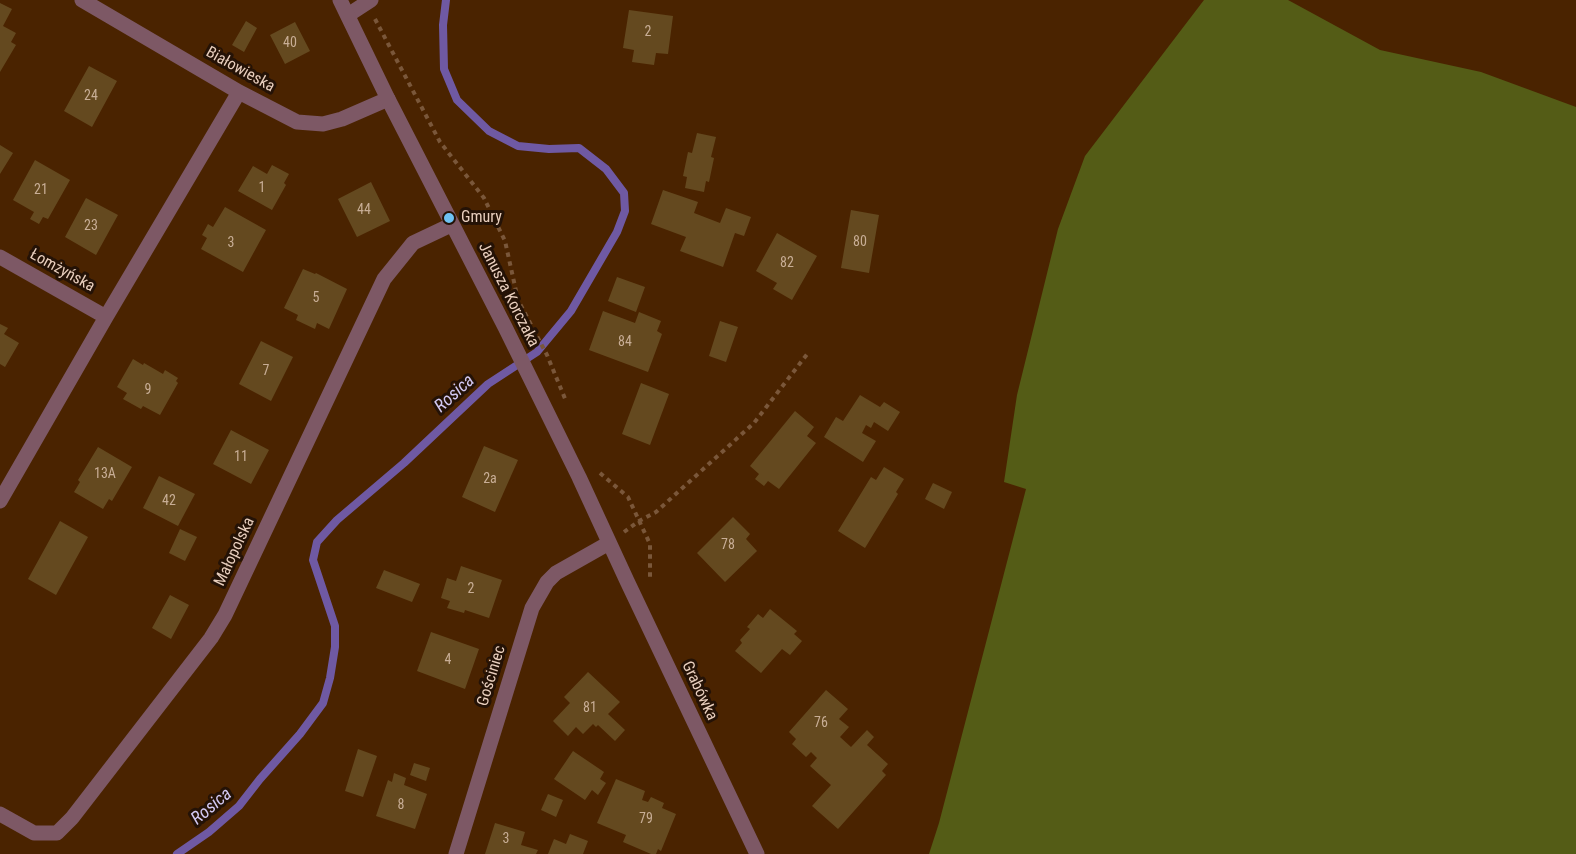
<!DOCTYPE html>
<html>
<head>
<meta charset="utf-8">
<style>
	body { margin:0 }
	canvas { display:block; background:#4a2300 }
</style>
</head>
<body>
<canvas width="1576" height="854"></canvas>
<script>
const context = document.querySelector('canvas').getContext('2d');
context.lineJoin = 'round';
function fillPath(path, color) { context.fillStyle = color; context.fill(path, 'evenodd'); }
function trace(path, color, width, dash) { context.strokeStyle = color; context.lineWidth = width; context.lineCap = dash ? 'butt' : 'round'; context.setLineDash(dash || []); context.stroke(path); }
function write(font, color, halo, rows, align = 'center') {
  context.font = font + ' "Roboto Condensed",sans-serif'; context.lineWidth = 6; context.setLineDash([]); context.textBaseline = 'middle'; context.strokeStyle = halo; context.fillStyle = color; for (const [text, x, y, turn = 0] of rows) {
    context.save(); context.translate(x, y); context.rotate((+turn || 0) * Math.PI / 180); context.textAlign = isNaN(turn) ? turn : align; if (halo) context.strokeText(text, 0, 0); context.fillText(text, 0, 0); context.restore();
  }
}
fillPath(new Path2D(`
	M1204,0h84l92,50 101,22 95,35v747h-647l10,-31 87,-334 -22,-7 13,-87 41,-166 27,-73z`), '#545c16');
trace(new Path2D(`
	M177,854l32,-22 30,-26 21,-27 40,-45 23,-31 7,-25 5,-31v-21l-22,-66 4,-18 20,-22 67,-57 84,-79 49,-32 34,-41 46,-79 8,-21 -1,-18 -18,-24 -27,-21 -30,1 -31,-3 -29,-15 -32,-31 -13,-31 -1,-44 3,-25`), '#6f59a3', 8);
fillPath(new Path2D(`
	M0,3l12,6 -9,17 13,7 -5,9 5,3 -16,27z
	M629,10l44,6 -5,38 -12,-1 -2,12 -22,-3 2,-12 -11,-2z
	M246,21l11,7 -13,24 -12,-7z
	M295,22l15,29 -25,13 -15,-29z
	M89,66l28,15 -25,46 -28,-16z
	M697,133l19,4 -5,20 3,1 -5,24 -3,-1 -2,11 -19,-4 2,-11 -4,-1 5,-24 4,1z
	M0,145l13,8 -13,21z
	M35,160l35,20 -22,39 -5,-2 -4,7 -9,-5 4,-7 -21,-12z
	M272,165l17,9 -5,9 2,2 -14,25 -34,-19 15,-25 14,8z
	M371,182l19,39 -33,16 -19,-38z
	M663,190l35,12 -4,11 26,10 6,-15 25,9 -7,19 -9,-3 -12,34 -43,-16 6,-14 -35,-13z
	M86,198l32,17 -22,40 -31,-18z
	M225,207l41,23 -23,42 -42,-23 6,-11 -5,-3 6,-11 5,3z
	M851,210l28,5 -10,58 -28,-5z
	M777,233l40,23 -25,44 -19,-11 4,-6 -21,-12z
	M303,269l12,5 1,-1 31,16 -18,40 -12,-6 -2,6 -19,-9 2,-5 -14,-7z
	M617,277l28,10 -9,25 -28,-11z
	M603,311l32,12 4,-11 22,9 -4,10 5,3 -14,38 -59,-22z
	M720,321l18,6 -12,35 -17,-6z
	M0,324l8,4 -4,6 15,9 -14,24 -5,-3z
	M261,341l32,16 -22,44 -32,-17z
	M133,359l10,6 1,-2 19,11 2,-4 13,8 -2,3 2,2 -18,32 -17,-9 -2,3 -18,-10 4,-6 -10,-6z
	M641,383l28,11 -19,51 -28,-11z
	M860,395l20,12 4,-5 16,10 -12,19 -14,-9 -3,6 -5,-3 -4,8 14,8 -13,21 -39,-25 12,-20 7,4z
	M795,411l19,16 -7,9 9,7 -37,46 -11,-8 -4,5 -9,-7 4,-5 -9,-8z
	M231,430l38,20 -18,34 -38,-20z
	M484,446l34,14 -23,52 -33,-15z
	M98,447l34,20 -20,34 -3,-2 -6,10 -29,-17 6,-10 -2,-2z
	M884,467l20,12 -8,13 2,2 -33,54 -27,-17 33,-54 5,3z
	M159,476l36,18 -17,32 -35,-18z
	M933,483l19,9 -8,17 -19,-10z
	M733,517l17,17 -4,5 11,12 -32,31 -28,-29z
	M60,521l28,16 -32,58 -28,-16z
	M180,529l17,8 -12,24 -16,-8z
	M461,566l41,14 -13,38 -24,-8 -1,3 -17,-5 3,-7 -9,-3 6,-20 9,3z
	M384,570l36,14 -8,18 -36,-14z
	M170,595l19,10 -18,34 -19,-11z
	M770,609l27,22 -3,3 8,7 -12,14 -8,-6 -21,24 -26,-22 7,-8 -2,-3 10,-11 -3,-2 11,-13 5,4z
	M431,632l48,17 -14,40 -48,-18z
	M588,672l32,30 -12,12 17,16 -10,11 -17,-16 -2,2 -3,-3 -10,10 -7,-7 -8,9 -15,-15 17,-18 -6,-6z
	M826,690l22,19 -9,10 10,8 -9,10 11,10 16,-17 7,7 -7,8 21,19 -6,7 4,4 -48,54 -26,-23 19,-21 -21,-19 7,-8 -6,-6 -5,5 -14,-13 4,-5 -7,-7z
	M358,749l19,7 -14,41 -18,-6z
	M573,751l31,21 -4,7 6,4 -8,12 -6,-5 -7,10 -31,-21z
	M414,763l16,5 -4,13 -16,-6z
	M394,773l12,5 -2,7 23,9 -12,35 -39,-13 12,-36 4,2z
	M616,779l29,12 -3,9 6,2 3,-5 13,6 -2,5 14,6 -15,37 -3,-2 -2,5h-5l-28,-12 3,-7 -29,-12z
	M548,794l15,6 -7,17 -15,-7z
	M495,823l30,9 -4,13 17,5 -2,4h-51z
	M570,834l18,7 -5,13h-35l6,-15 12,5z`), '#64491f');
trace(new Path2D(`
	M375,19l65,123 44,56 21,43 13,59 29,55 19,46
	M600,473l28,24 22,47v35
	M624,532l15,-11 17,-9 98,-89 54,-70`), '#7a573a', 4, [4.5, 4.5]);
trace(new Path2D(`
	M82,0l157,92 58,30 26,2 19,-5 46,-20
	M348,15l23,-15
	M0,257l106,60
	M0,501l106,-184 133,-225
	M0,814l34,19h23l15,-15 139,-180 14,-23 159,-336 29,-36 38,-18`), '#7d5865', 15);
trace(new Path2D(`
	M340,0l48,99 117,228 74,150 48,104 130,273
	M456,854l76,-246 15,-26 9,-9 53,-30`), '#7d5865', 15);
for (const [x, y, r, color] of [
	[449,218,6,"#6ec2f3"]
]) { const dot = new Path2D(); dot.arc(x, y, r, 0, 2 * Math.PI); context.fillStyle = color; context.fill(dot); trace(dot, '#241206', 2); }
write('14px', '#c8ae96', null, [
	["2",648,32],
	["40",290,43],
	["24",91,96],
	["1",262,188],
	["21",41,190],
	["44",364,210],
	["23",91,226],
	["80",860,242],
	["3",231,243],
	["82",787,263],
	["5",316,298],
	["84",625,342],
	["7",266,371],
	["9",148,390],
	["11",241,457],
	["13A",105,474],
	["2a",490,479],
	["42",169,501],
	["78",728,545],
	["2",471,589],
	["4",448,660],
	["81",590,708],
	["76",821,723],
	["8",401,805],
	["79",646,819],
	["3",506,839]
]);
write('16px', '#e9cfbe', '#241206', [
	["Białowieska",240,70,29],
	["Łomżyńska",62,271,29],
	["Janusza Korczaka",508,295,63],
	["Małopolska",235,552,-65],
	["Gościniec",492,676,-73],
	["Grabówka",699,691,65]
]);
write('16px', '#e9cfbe', '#241206', [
	["Gmury",461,218]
], 'left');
write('italic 18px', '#d2c8f1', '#241206', [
	["Rosica",455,394,-42],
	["Rosica",212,807,-40]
]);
</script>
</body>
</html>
